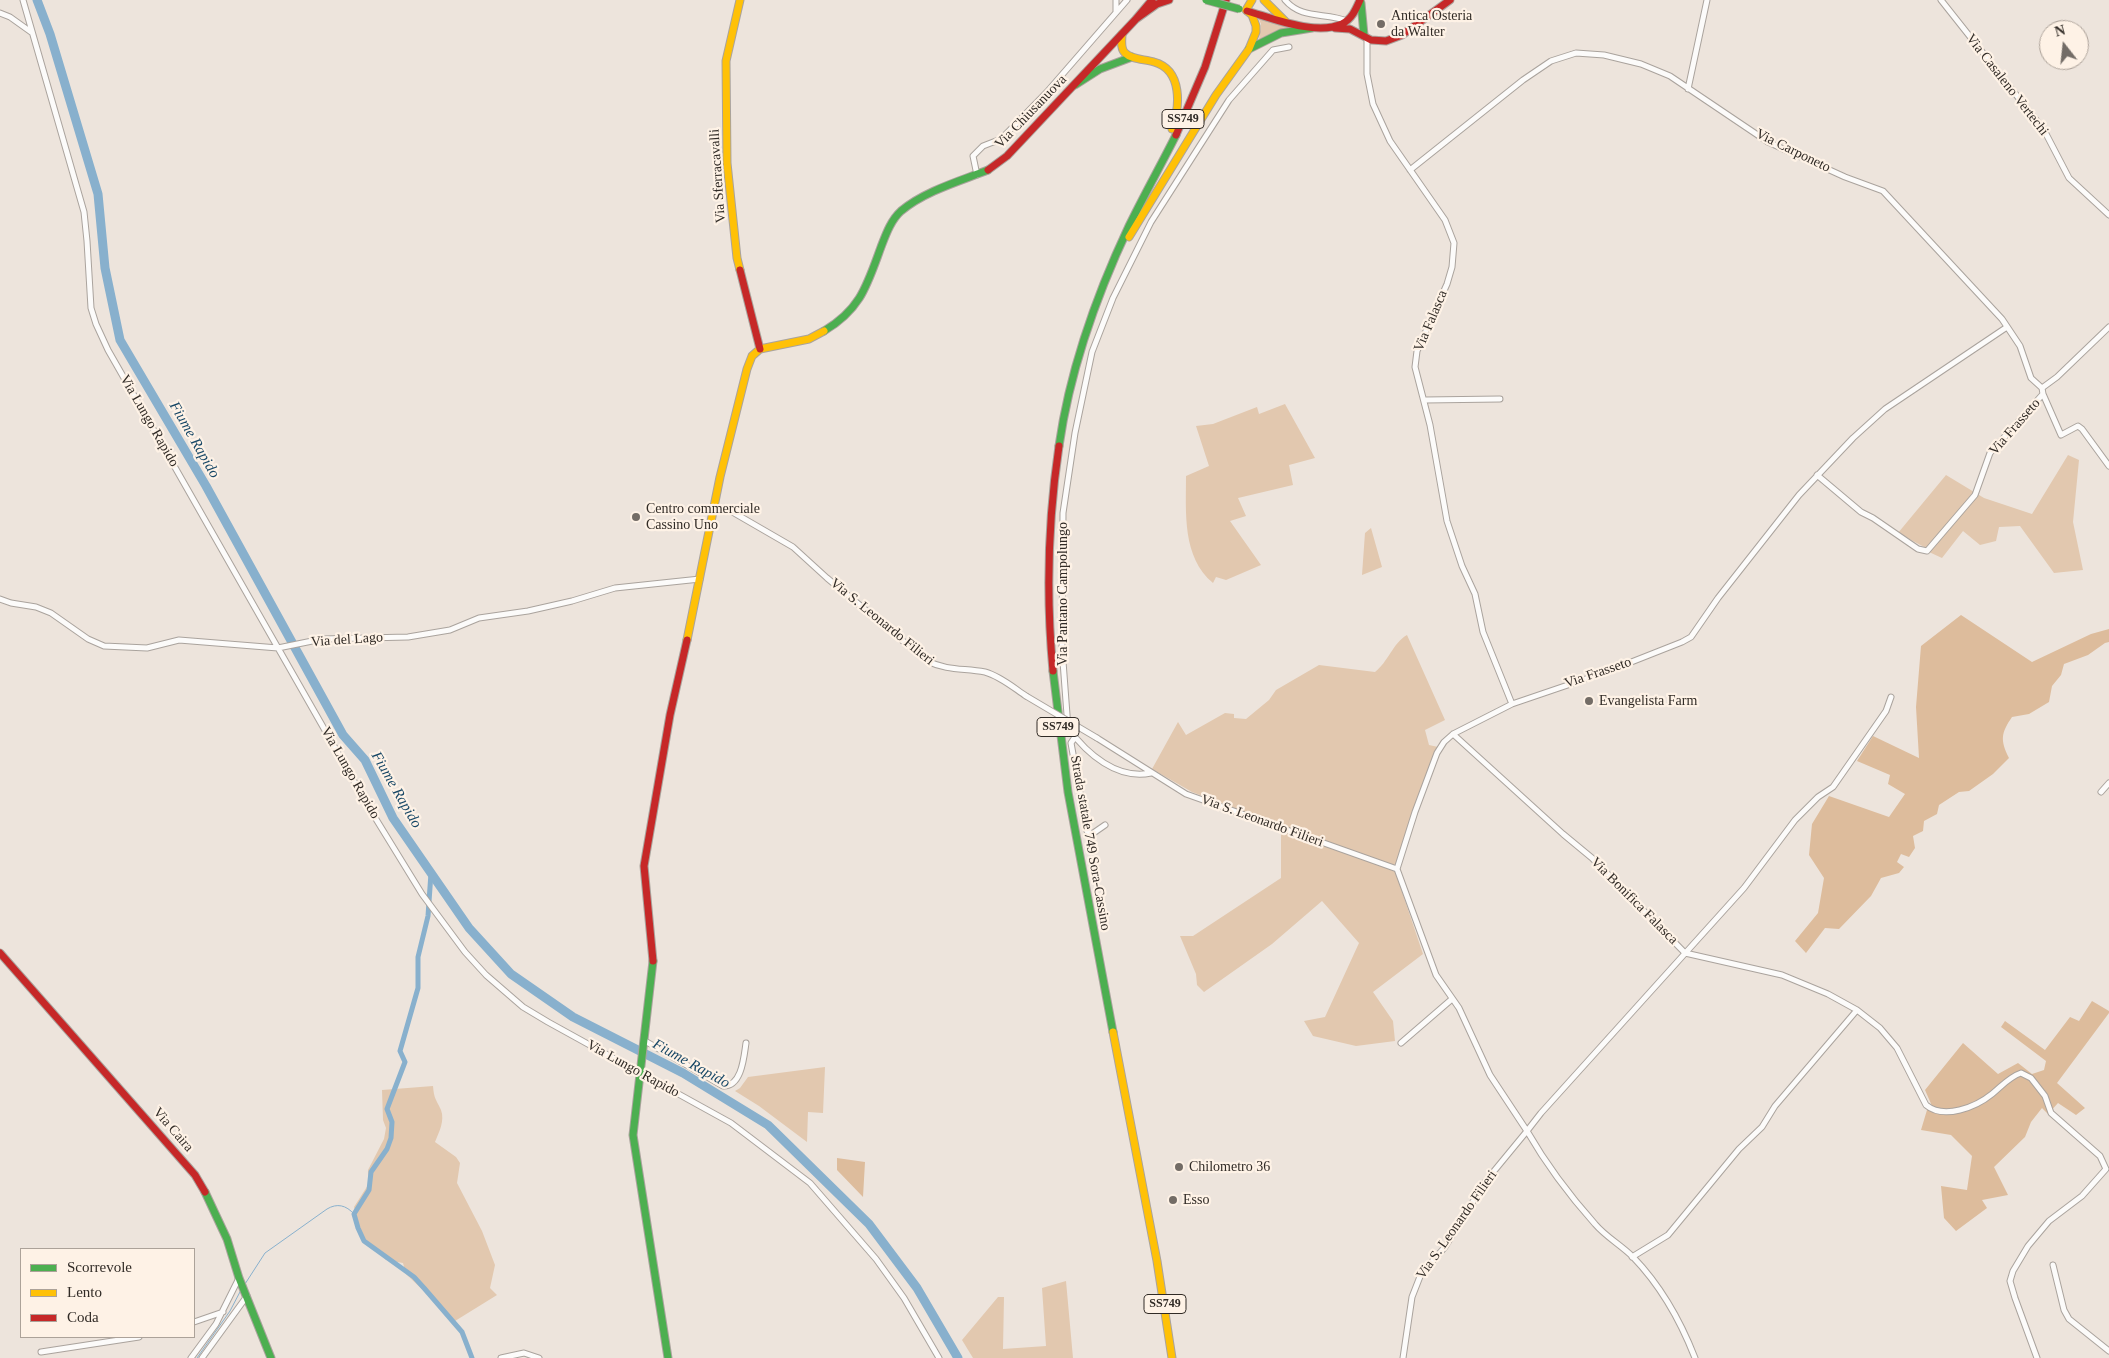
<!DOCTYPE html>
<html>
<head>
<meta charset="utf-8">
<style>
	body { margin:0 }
	#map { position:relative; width:2109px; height:1358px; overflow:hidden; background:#ede4dc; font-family:Georgia,serif }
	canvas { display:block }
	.legend { position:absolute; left:20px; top:1248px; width:175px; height:90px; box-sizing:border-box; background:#fef2e6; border:1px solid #aca299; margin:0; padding:6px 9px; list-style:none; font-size:15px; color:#312b26 }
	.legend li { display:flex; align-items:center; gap:10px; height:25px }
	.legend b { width:25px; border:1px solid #aca299 }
	.north { position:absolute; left:2039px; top:20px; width:50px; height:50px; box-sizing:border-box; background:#fef2e6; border:1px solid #aca299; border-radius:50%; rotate:344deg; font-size:14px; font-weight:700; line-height:20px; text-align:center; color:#312b26 }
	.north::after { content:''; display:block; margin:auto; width:18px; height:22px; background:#736c66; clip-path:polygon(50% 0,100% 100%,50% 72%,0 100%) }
</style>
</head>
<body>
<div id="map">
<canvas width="2109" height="1358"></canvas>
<ul class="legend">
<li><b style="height:6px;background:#4caf50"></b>Scorrevole</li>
<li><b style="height:6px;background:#ffc107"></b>Lento</li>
<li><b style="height:6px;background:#c62828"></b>Coda</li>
</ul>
<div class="north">N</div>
</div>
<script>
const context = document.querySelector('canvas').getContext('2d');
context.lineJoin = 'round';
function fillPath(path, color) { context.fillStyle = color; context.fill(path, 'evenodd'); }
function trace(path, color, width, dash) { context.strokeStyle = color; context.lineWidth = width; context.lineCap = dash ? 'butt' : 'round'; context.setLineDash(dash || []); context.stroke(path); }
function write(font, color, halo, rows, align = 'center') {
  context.font = font + ' Georgia,serif'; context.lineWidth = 4.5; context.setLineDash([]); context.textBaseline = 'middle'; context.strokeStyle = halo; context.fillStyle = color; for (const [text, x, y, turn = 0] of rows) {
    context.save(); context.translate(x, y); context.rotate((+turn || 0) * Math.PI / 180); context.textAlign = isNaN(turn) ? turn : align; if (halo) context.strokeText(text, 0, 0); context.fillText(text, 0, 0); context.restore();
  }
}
fillPath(new Path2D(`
	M1258,17l29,7v3l-28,13 2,-16z
	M1285,404l30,54 -26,7 4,20 -55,13 8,18 -16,5 31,44 -35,15 -10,-3 -3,6c-31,-26 -27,-70 -27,-107l23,-10 -13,-40 17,-2 44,-17 2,7z
	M2068,455l11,5 -6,62 10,48 -29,3 -34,-47 -21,1 -3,14 -16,4 -17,-14 -21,27 -13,-6 -3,-4 -28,-15 48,-58 38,23 48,16z
	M1371,528l11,39 -20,8 3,-42z
	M1407,635l38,85 -20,10 4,15 9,2 -42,117 -6,2 -198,-74 -40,-23 26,-47 8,13 39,-22 9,1v4l12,1 23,-19 7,-10 43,-25 56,7c13,-10 18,-29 32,-37z
	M1281,831l114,40 28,83 -50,38 20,29 2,20 -39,5 -43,-10 -9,-15 21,-4 34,-74 -37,-42 -50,43 -68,48 -7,-7 -1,-11 -16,-38h13l88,-58z
	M825,1067l-2,46 -15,-1 -1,30 -48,-36 -24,-15 5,-3 8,-11z
	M433,1086c1,13 3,13 8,24 4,11 -2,22 -6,32l21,15 4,6 -3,20 25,48 13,34 -5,23 7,7 -42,26 -49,-47 -3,-11 -17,-3 -24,-24 -8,-29 14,-22v-15l16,-31 2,-11 -3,-8 -1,-30z
	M1066,1281l7,77h-100l-11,-18 36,-43h6l-1,52 43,-3 -4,-58z`), '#e2c8af');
fillPath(new Path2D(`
	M1961,615l71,47 59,-28 18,-5v13l-4,1 -17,12 -24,9 -3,11 -9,11 -3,16 -20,12 -17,3c-11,16 -12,23 -3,41l-16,16 -24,17 -10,1 -20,13 -2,9 -13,7 -1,10 -10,5 2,12 -6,9 -8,-3 -4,8 7,5 -5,6 -18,5 -10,18 -32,33 -14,-1 -19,25 -11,-12 23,-28 6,-35 -15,-23 3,-31 17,-28 60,21 16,-23 -17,-10 2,-9 -33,-14 16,-25 46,22 -3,-51 5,-61z
	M2092,1001l17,10v2l-52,70 28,25 -9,7 -18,-12 -10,11 -6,-6 -11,14 -6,15 -31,30 14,28 -26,5 5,8 -31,23 -12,-13 -3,-32 26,4 5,-34 -21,-21 -30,-5 6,-20 5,-4 -7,-16 38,-47 35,31 20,-11 14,11 12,-4 2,-9 -45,-34 4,-6 40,29 25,-33 9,4z
	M837,1158l28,4 -2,35 -26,-27z`), '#ddbc9c');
trace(new Path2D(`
	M245,1284l20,-31 62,-44c10,-6 19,-4 27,5
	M197,1358l33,-47 11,-21`), '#88b0cd', 1);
trace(new Path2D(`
	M431,873l-3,43 -10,41v31l-18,63 5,11 -18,47 5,13 -1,16 -4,11 -16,23 -2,18 -15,24 4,14 6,13 50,36 10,11 38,44 10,26`), '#88b0cd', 5);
trace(new Path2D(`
	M37,0l13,34 48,160 7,74 15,72 86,146 137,249 22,25 28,58 76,110 42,46 62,43 110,56 85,52 101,99 48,64 41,70`), '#88b0cd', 9);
const street = new Path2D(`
	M23,0l61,212 3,29 4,67 5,16 12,26 24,42 239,419 51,83 43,58 21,23 37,32 25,15 183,101 79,60 66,76 28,39 35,60
	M1285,0c17,20 40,12 62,21
	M1941,0l103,130 25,48 40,37
	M1116,12v-12
	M0,13l10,4 21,15
	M1367,38v36l6,30 17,37 55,79 9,23 -2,24 -5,17 -30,67 -2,16 15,58 17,96 15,45 13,28 8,38 29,72
	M1688,89l19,-89
	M1410,170l113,-90 28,-19 25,-8 28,2 37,9 29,12 98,66 77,35 38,14 119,128 18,27 11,32 11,10 15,-11 52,-50
	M977,175l-4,-19 10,-10 18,-7 8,-8 38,-39 80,-92
	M2043,394l18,41 17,-9 4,3 27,37
	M1425,400l75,-1
	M1817,475l44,37 12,6 45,31 9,2 48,-56 15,-42 53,-59 -1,-6
	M713,508l16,2 64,37 34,31 100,83c21,10 37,7 58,11 15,4 29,16 41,24
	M0,599l11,4 25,4 15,6 37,26 16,7 43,2 32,-8 99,8 44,-9 86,-2 42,-7 29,-12 49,-7 44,-10 43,-13 85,-9
	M1453,734l110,100 29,24 93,95 97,22 46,19 29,16 23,18 17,20 29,57c18,15 50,2 66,-11 10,-8 17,-17 29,-21l10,5 14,18 6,17 49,43 6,13 -24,27 -33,25 -21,25 -15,25 -3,10 5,17 22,60
	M1075,737l-4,6 16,88 5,3 13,-9
	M1097,738l89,56 211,75 39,106 23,33 31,67 37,56 -42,51 -40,65 -24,27 -9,23 -9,61
	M1151,773c-34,7 -64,-19 -83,-45l-6,-80 1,-135 12,-80 17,-81 21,-54 38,-76 78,-122 44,-50 16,-3
	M2101,792l8,-9
	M1397,869l18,-57 22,-59 7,-11 9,-8 59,-30 94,-32 76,-30 9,-5 27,-39 81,-103 54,-57 32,-29 122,-82
	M645,1041l78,45c19,1 21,-30 23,-43
	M1401,1043l51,-44
	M1632,1257l36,-22 71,-86 23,-22 13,-21 82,-96
	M2053,1265l11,45 5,9 40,32
	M194,1322l29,-10
	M41,1352l98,-15
	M191,1358l25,-34 23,-46
	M202,1358l45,-62
	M501,1358l23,-5 15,5
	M1695,1358c-14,-36 -35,-73 -62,-101 -12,-12 -27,-20 -38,-33 -25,-28 -49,-60 -68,-93l14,-18 203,-225 51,-68 23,-23 15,-10 53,-76 5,-14`);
const fast = new Path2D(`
	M1361,3l3,32
	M1249,49l32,-16 31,-5
	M1075,85l25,-16 32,-12
	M824,331c37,-22 43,-46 57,-84 5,-13 10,-27 20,-36 24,-20 59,-30 87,-41
	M1059,446c11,-77 37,-150 70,-220 15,-31 32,-61 47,-91
	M1053,671l15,121 45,240
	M653,961l-20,174 35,223
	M205,1192l22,47 12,39 32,80`);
const slow = new Path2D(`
	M1264,0l21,21
	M1122,34c0,6 -2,14 3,19 7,7 20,6 29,9 29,8 26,45 18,67
	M1129,237l87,-142 33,-46 7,-17v-6l-4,-11 -6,-5 6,-10
	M740,270l-3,-12 -10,-95 -1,-102 14,-61
	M687,640l33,-163 27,-108 5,-13 8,-7 49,-10 15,-8
	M1113,1032l44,229 15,97`);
const jam = new Path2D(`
	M1247,11c25,7 69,25 95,13 10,-5 14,-15 18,-24
	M1136,19l16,-19
	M1335,28l15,1 21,11 15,1 16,-6 48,-35
	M1176,135l29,-68 21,-67
	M988,170l19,-14 129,-137 21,-15 12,-4
	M740,270l20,79
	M1053,671c-7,-74 -5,-151 6,-225
	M0,953l195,222 10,17
	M653,961l-9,-95 26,-151 17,-75`);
trace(street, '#aaa39d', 7);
trace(fast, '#aaa39d', 9);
trace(slow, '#aaa39d', 9);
trace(jam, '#aaa39d', 9);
trace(street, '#fcfbfa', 5);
trace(fast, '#4caf50', 7);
trace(slow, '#ffc107', 7);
trace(jam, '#c62828', 7);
const streetBridge = new Path2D(`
	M1026,696l71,42`);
const fastBridge = new Path2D(`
	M1206,0l33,9`);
trace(streetBridge, '#aaa39d', 7, []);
trace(fastBridge, '#aaa39d', 9, []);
trace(streetBridge, '#fcfbfa', 5);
trace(fastBridge, '#4caf50', 7);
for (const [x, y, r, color] of [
	[1381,24,5,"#736c66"],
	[636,517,5,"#736c66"],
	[1589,701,5,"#736c66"],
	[1179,1167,5,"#736c66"],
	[1173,1200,5,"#736c66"]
]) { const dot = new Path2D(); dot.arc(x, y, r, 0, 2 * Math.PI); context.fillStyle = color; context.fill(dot); trace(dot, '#fef2e6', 2); }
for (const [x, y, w] of [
	[1183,119,42],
	[1058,727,42],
	[1165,1304,42]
]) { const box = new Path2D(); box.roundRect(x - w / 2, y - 9.5, w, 19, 4); context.fillStyle = '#fef2e6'; context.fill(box); trace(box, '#312b26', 1); }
write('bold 12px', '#312b26', null, [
	["SS749",1183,119],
	["SS749",1058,727],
	["SS749",1165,1304]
]);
write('14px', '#312b26', '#fef2e6', [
	["Antica Osteria",1391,16],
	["da Walter",1391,32],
	["Centro commerciale",646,509],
	["Cassino Uno",646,525],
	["Evangelista Farm",1599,701],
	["Chilometro 36",1189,1167],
	["Esso",1183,1200]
], 'left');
write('14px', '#312b26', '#fef2e6', [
	["Via Casaleno Vertechi",2007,85,52],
	["Via Chiusanuova",1031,112,-46],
	["Via Carponeto",1793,151,26],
	["Via Sferracavalli",718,176,-94],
	["Via Falasca",1431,321,-67],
	["Via Lungo Rapido",149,421,60],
	["Via Frasseto",2015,427,-49],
	["Via Pantano Campolungo",1063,594,-90],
	["Via S. Leonardo Filieri",882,622,39],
	["Via del Lago",347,640,-4],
	["Via Frasseto",1598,673,-19],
	["Via Lungo Rapido",350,773,60],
	["Via S. Leonardo Filieri",1262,821,20],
	["Strada statale 749 Sora-Cassino",1090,843,80],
	["Via Bonifica Falasca",1634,901,45],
	["Via Lungo Rapido",633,1069,29],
	["Via Caira",173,1130,49],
	["Via S. Leonardo Filieri",1457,1225,-55]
]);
write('italic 15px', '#174766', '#fef2e6', [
	["Fiume Rapido",194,440,60],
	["Fiume Rapido",396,790,60],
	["Fiume Rapido",691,1064,29]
]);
</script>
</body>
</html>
